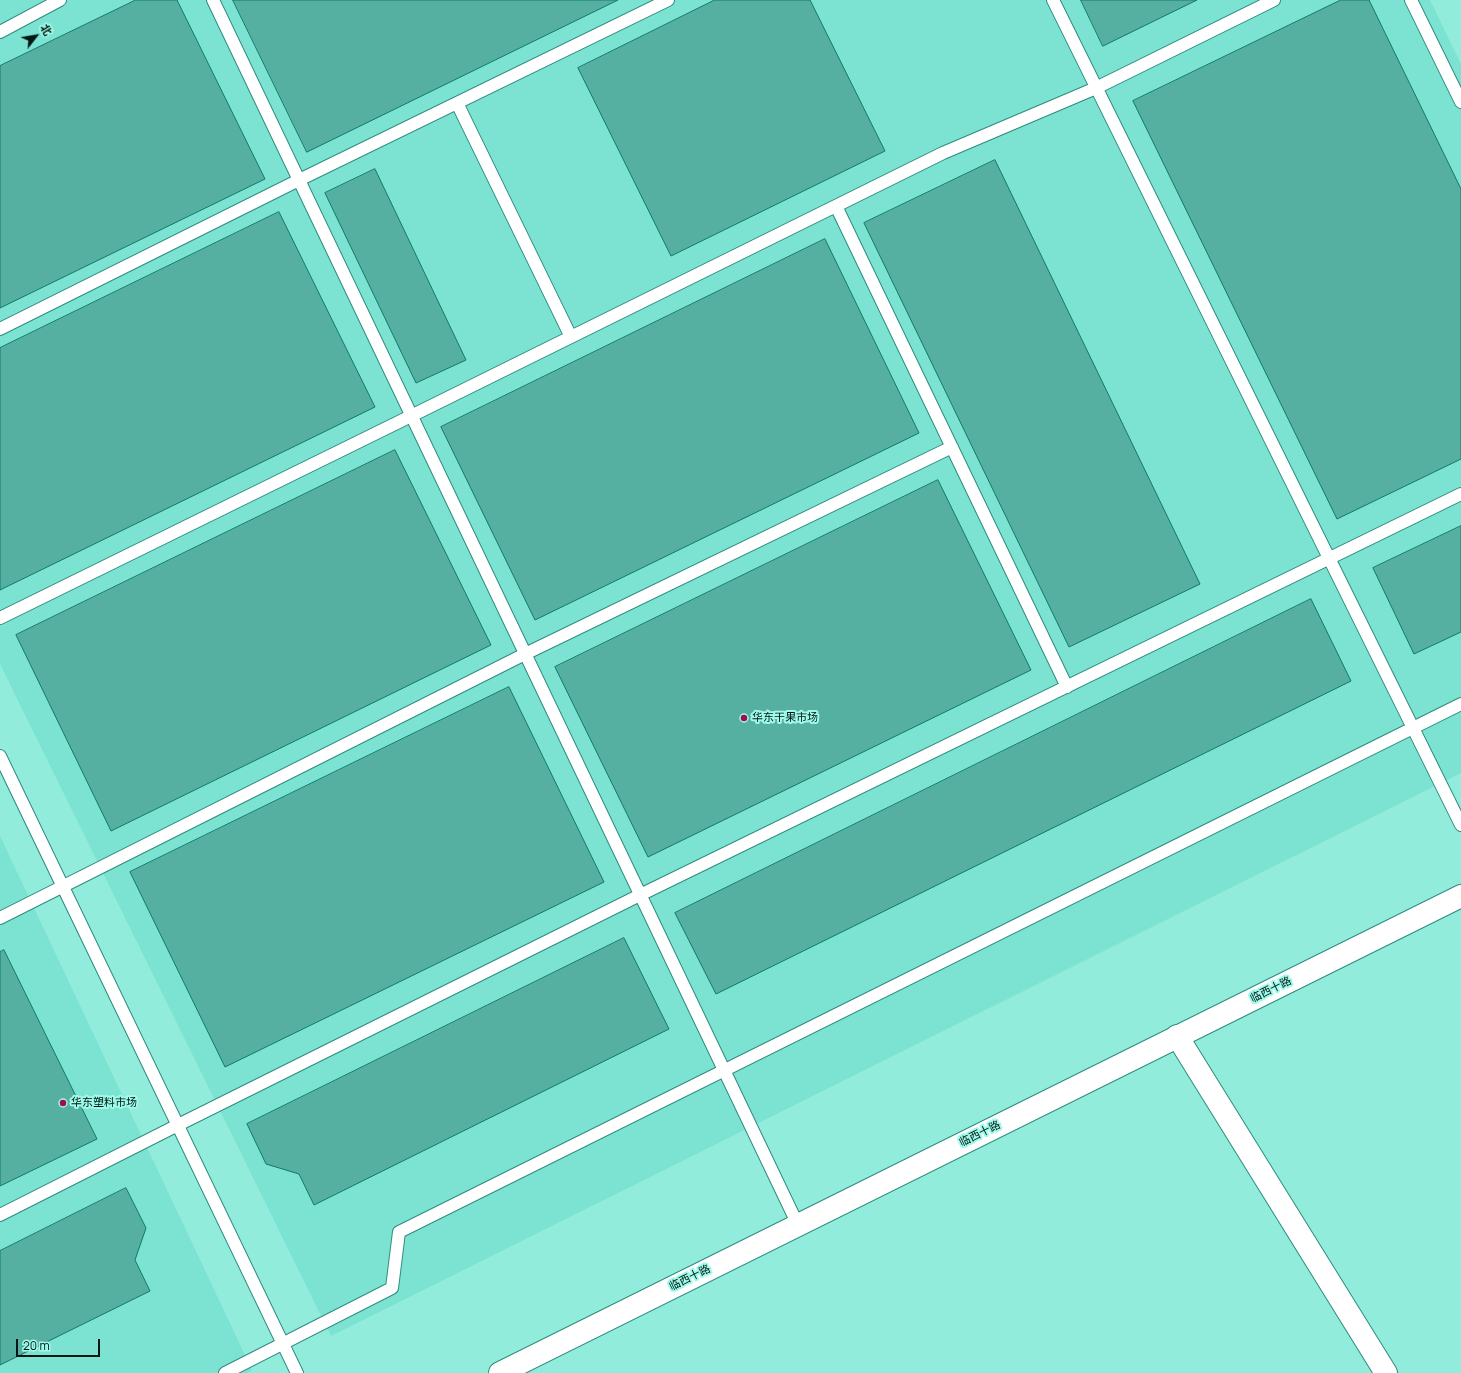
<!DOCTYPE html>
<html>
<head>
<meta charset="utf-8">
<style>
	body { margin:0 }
	#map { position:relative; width:1461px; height:1373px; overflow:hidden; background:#92ecdc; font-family:Manrope,"Noto Sans SC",sans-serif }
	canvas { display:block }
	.north { position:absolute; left:16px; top:16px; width:40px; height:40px; -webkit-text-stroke:3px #9ffae9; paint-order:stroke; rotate:59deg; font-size:11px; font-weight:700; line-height:16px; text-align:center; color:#001713 }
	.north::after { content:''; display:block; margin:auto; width:14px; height:18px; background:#001713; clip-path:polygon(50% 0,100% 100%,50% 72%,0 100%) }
	.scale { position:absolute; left:16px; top:1339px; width:84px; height:18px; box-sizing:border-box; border:2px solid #001713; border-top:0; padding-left:5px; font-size:12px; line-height:14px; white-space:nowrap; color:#001713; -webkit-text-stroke:3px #9ffae9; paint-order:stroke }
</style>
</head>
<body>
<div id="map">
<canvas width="1461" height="1373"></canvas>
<div class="north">北</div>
<div class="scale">20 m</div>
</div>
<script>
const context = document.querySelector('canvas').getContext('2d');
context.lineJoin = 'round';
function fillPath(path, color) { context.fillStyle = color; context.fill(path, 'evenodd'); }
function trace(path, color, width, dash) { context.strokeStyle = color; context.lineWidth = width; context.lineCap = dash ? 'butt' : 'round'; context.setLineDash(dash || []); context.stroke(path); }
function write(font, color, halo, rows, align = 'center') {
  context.font = font + ' Manrope,"Noto Sans SC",sans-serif'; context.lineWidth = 4; context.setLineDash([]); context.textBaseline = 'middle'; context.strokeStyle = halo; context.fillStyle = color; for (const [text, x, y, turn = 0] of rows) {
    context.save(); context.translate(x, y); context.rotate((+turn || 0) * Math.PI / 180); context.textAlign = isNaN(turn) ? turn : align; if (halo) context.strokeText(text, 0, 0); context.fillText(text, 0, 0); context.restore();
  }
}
fillPath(new Path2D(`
	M0,0h1430l31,64v709l-1130,563 -331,-672z
	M0,836l252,534 -5,3h-247z`), '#7ce2d1');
const building = new Path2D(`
	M136,0h41l88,179 -265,129v-242z
	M233,0h385l-311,152z
	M715,0h95l75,151 -214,105 -93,-188z
	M1081,0h116l-94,46z
	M1341,0h28l92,189v270l-124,60 -204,-418z
	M995,160l205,424 -131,63 -205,-424z
	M375,169l91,191 -50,23 -91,-190z
	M279,212l96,195 -375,183v-242z
	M825,239l94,194 -384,187 -94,-193z
	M395,450l96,195 -380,186 -95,-196z
	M938,480l93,190 -383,187 -93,-190z
	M1461,526v106l-47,22 -41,-86z
	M1311,599l40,82 -635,313 -41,-81z
	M509,687l95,195 -379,185 -95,-195z
	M624,938l45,91 -355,176 -15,-31 -33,-10 -19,-40z
	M4,950l93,189 -97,47v-234z
	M126,1188l20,40 -11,32 15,31 -150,74v-114z`);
fillPath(building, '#56b0a1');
trace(building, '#0f7a6c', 1);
const lane = new Path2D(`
	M213,0l585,1225
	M1053,0l408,825
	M1411,0l50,102
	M0,32l60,-32
	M457,103l114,234
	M836,206l231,481
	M0,329l299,-149 369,-180
	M0,618l411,-202 532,-263 153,-65 178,-88
	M0,756l297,617
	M0,918l525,-264 427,-207
	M0,1215l178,-90 462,-230 821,-401
	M225,1373l167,-85 7,-56 1062,-528`);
const street = new Path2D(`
	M1177,1036l209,337`);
const secondary = new Path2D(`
	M500,1373l961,-477`);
trace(lane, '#2d8c7e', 14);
trace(street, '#2d8c7e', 24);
trace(secondary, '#2d8c7e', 24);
trace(lane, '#fff', 12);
trace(street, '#fff', 22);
trace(secondary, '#fff', 22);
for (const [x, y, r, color] of [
	[744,718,4,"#a10d52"],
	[63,1103,4,"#a10d52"]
]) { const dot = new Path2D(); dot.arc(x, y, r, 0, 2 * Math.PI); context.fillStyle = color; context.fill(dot); trace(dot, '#9ffae9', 1.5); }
write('11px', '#001713', '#9ffae9', [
	["华东干果市场",752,718],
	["华东塑料市场",71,1103]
], 'left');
write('11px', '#001713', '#9ffae9', [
	["临西十路",1271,990,-26],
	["临西十路",980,1134,-26],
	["临西十路",690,1278,-26]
]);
</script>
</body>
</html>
